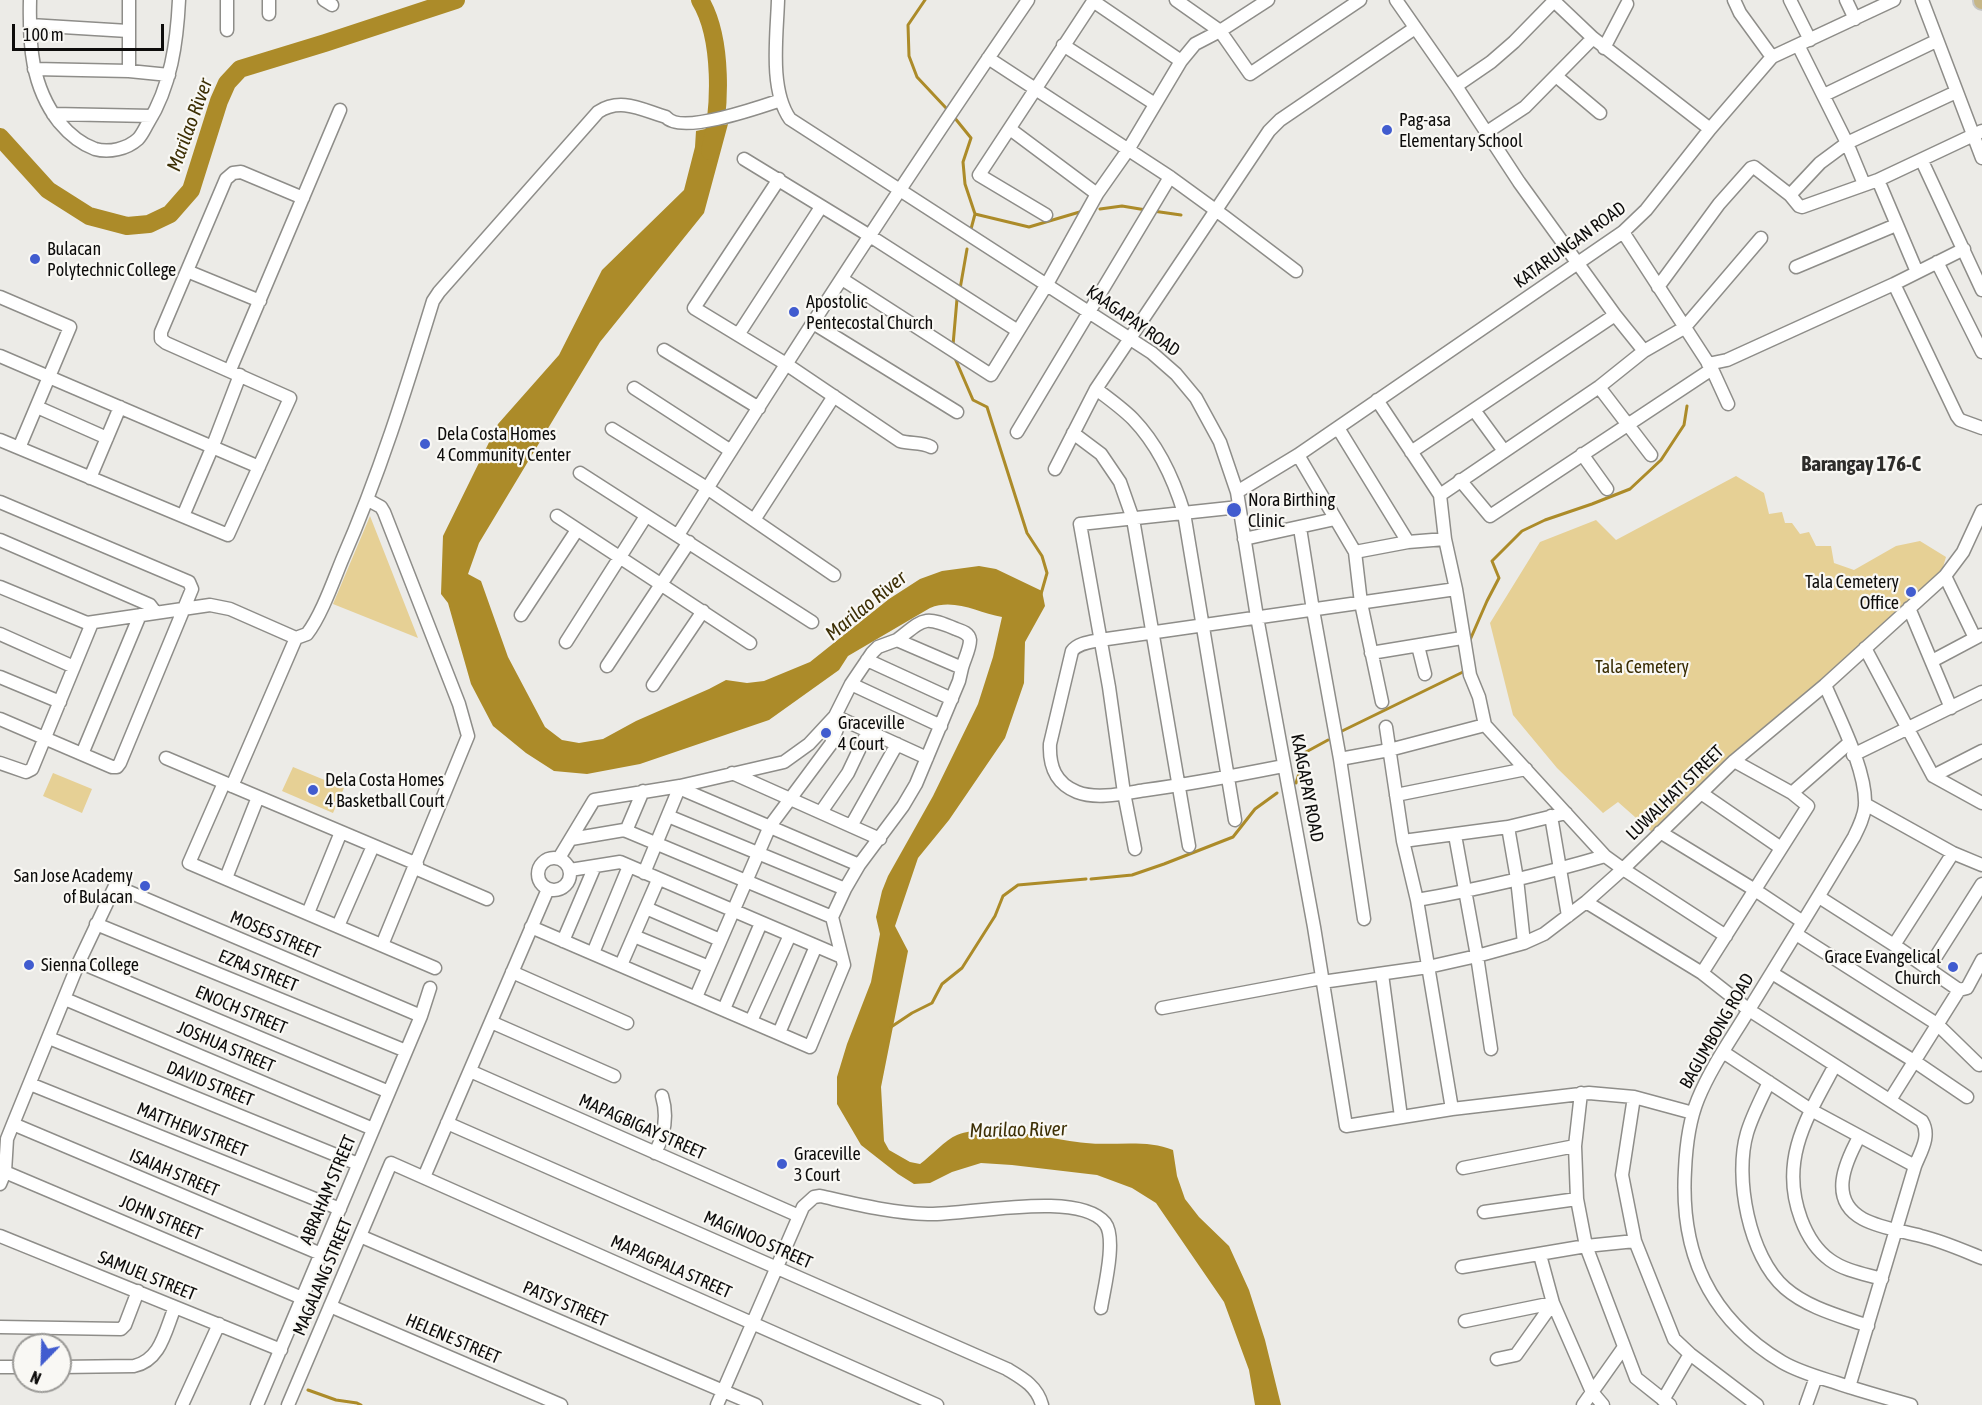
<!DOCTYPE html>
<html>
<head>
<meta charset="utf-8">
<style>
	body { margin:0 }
	#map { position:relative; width:1982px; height:1405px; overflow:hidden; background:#ecebe7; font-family:"Asap Condensed",sans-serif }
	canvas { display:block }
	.north { position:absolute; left:12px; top:1333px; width:60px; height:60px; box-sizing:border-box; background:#f9f8f4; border:2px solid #9b9a97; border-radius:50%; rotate:203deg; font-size:16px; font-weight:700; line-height:24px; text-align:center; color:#0d0c0b }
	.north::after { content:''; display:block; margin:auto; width:21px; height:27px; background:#415ccf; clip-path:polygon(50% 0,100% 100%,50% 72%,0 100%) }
	.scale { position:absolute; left:12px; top:24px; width:152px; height:27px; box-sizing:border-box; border:3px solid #0d0c0b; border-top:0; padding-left:8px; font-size:18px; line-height:21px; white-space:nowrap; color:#0d0c0b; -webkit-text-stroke:4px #f9f8f4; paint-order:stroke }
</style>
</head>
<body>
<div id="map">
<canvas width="1982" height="1405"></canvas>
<div class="north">N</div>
<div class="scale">100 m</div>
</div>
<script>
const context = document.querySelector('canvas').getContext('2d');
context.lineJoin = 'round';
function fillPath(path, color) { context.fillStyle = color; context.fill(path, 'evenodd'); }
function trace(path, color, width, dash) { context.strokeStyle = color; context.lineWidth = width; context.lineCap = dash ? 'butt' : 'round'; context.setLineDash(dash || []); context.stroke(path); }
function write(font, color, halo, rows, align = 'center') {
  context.font = font + ' "Asap Condensed",sans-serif'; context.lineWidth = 4.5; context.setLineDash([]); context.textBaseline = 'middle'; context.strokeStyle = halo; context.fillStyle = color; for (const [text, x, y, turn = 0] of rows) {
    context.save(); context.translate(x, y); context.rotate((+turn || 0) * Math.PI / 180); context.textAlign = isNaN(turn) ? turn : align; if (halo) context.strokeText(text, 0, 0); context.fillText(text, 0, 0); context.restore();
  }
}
fillPath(new Path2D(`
	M1736,476l28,17 5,21 13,-2 3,11h7l8,11 9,-2 7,14h15l3,17 20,7 42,-24 24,-5 26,16 -5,17 -289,258 -34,-30 -15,11 -46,-45 -44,-53 -23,-92 50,-81 56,-22 20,20z
	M370,516l48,122 -85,-34z
	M293,767l51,21 -11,25 -51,-22z
	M53,773l39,16 -10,24 -39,-17z`), '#e6d095');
fillPath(new Path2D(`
	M728,124l-24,89 -104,129 -121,201 -11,31 13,7 27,76 37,70 17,13 17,3 24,-4 33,-18 73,-32 17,-9 21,3 17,-2 46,-19 79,-63 31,-20 22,-8 37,-5 17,3 46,22 3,15 -20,36 -1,41 -19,55 -56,82 -31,38 -23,68 13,25 -27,136 3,54 5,9 21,12 10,2c11,-8 25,-24 37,-29 33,-13 93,5 129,8 28,3 61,-4 87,7l4,26 8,23 14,18 30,29 20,44 16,50 16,65h-26l-6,-35 -25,-68 -68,-99 -24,-15 -35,-13 -85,-10 -31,-2 -29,9 -22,11 -16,1 -16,-10 -37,-29 -24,-41v-27l10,-33 24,-62 9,-48 -4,-17 6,-26 6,-15 45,-80 45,-92 15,-47 9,-40c-24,-4 -47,-19 -72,-9l-82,48 -9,14 -70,50 -129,44 -53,10 -33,-3 -28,-18 -33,-27 -22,-42 -23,-81 -7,-9 2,-58 55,-112 61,-69 43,-85 82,-80 11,-43 1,-16z`), '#ac8b29');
trace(new Path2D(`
	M925,0l-17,25 1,31 8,21 29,31
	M954,117l17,21 -8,24 2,22 10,30 -4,15
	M1100,209l22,-3 24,4
	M1153,211l28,4
	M975,214l54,13 54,-16
	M960,289l7,-40
	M953,345l4,-46
	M954,356l19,44 14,7 40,126 15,23 5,17 -6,21
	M1470,643v-3l17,-39 12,-23 -7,-17 30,-30 23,-11 47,-16 38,-15 31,-29 23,-35 3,-19
	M1340,732l125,-61
	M1296,783l10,-31 22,-12
	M1091,879l41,-4 32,-11 69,-27 22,-28 22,-16
	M891,1027l21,-14 20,-10 10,-19 20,-16 33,-52 8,-20 15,-11 68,-6
	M308,1390l28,10 21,3 4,2`), '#ac8b29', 3);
trace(new Path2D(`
	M700,0c23,38 21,109 10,151
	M0,137l48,53 41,26 38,10 22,-2 21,-10 21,-24 28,-89 8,-18 13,-14 85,-26 131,-43`), '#ac8b29', 18);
const minor = new Path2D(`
	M30,0c-1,44 1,86 29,122 10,12 22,22 36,27 14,4 32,0 43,-10 4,-4 7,-11 10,-16 23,-37 29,-81 31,-123
	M129,0v71
	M324,0l8,5
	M778,0c-1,35 -9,89 12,119l362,234 24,21 20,24 24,44 17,50 20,125 57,310 32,199 106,-17 137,-16 45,4 59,16
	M1176,0l44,31 30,43 110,-74
	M1396,0l60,86 63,96 96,133 29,36
	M1734,0l6,13 32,44
	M1790,0l20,40
	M1846,0l9,19
	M1922,0l60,158
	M1093,1l88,60
	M269,14v-14
	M30,25l98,6
	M227,30v-30
	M1063,45l92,59
	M1798,45l49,98 17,41
	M1604,48l23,-44
	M988,58l182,119 55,40 71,54
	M34,69l95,2 40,4
	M1556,76l44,37
	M1456,86l35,-24 23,-20 40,-41 39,37 117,91
	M1824,95l112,-54
	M53,114l99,2
	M1010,129l87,65
	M1487,132l38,-25 68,-69
	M744,159l126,77 148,95
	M1922,161l60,129
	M779,179l-85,129 92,56 114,77c10,3 22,1 31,6
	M1878,180l39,92
	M1790,195l30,-32 27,-20 109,-51
	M1046,215l-67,-40 115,-175
	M1623,232l89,137 16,35
	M1937,262l45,90
	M1796,267l100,-42
	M187,271l73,30
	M842,279l149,96 56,-91 50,-90 31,-44 53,-89 14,-17 25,-13 48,-31
	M1894,284l63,132 3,4 22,8
	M1658,287l61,-83 32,-36 3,-1 36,28 9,11 3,1 76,-27 104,-49
	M0,297l70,30 -51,121
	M813,323l144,89
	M738,335l83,-128
	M664,350l95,58
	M0,356l259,111
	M1708,364l19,-4 167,-76 70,-35
	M230,370l110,-260
	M1599,387l52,68
	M634,388l97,63
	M1096,389c12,9 26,19 37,30 24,25 41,61 51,94l51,307
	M1377,400l63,95 5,44 11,50 14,86 9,22 6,28 120,131 18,13 103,67
	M37,407l70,31
	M1474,410l30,41
	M1338,428l70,114
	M612,429l95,59 127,87
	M1017,432l153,-255
	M1073,433l28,21 19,28 13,37 56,327
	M0,440l228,95 62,-137 -124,-55 -5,-4v-7l65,-153 7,-6 8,-1 62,26
	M1411,452l204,-137
	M1582,454l25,35
	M1298,455l57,97 6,51 21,99
	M1055,469l41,-80 173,-258 11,-11 135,-92
	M580,473l232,149
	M90,478l30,-71
	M1460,480l30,36 222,-147
	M1237,492l61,-37 325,-223 23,-22 64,-81 62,-72 122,-57
	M1440,495l159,-108 45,-36 40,-23 77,-90
	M368,500l13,7 3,5 75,192 9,32 -86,209
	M0,502l189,80 3,7 -72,174 -3,4h-5l-112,-48
	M183,516l29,-68 28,-73
	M557,516l193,127
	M754,520l80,-124
	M1300,528l13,82 27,149 24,160
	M678,535c113,-181 229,-359 350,-535
	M1244,539l91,-20
	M0,540l150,65 6,8
	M1355,552l53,-10 37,-3
	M1945,576l30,62
	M0,587l87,36 123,-18 20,4 66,29 11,-4c14,-18 26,-52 35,-74 37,-84 64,-171 91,-259l6,-9 159,-180c23,-15 44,-2 68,5 15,18 94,-10 115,-17
	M1909,608l42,100
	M521,615l56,-85
	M0,634l74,33
	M897,640c27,-21 26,-25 59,-11 6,2 13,4 14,11 0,9 -6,20 -8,28
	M566,642l80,-126
	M1418,646l7,28
	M1865,648l68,128 49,27
	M1371,653l91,-15
	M867,660l85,39
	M1932,661l49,-26
	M607,666l82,-124
	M0,677l60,25
	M851,684l90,42
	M653,685l50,-74
	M1825,685c14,33 42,86 40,121 -1,11 -6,21 -11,31 -34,58 -69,114 -104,171 -18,30 -39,59 -52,91 -9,22 -12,48 -13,71 -5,83 24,148 97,192 17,10 36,15 55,21 24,8 49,15 74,22
	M835,716l92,42
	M1386,727l17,114 14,59 35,209
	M82,754l58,-139
	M1853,755l129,-63
	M166,758l251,106
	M1340,759l49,-9 96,-25
	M0,763l26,9 6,-3 60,-146
	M1284,766c-46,9 -91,18 -138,24 -20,3 -49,10 -69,2 -22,-9 -28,-26 -27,-48l22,-93c6,-8 18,-9 28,-11l356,-51
	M732,773l148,66
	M1933,776l49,-25
	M224,783l-35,80 246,105
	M232,786l64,-148
	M679,788l180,77
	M1701,793l80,55
	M1792,793l57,-50
	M1396,795l130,-26
	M1865,804l88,49 29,12
	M821,812l27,-39 20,-42
	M668,816l177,73
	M1551,816l17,100
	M851,826l46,-82
	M1508,827l9,52 7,64
	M626,831l17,-40
	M1660,832l95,58 48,32
	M1455,835l22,121 14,93
	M571,839l53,-9 208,87
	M1403,841l105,-14 58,-14
	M1135,849l-11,-56 -15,-106 -29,-163 159,-17
	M538 874a16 16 0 1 1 32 0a16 16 0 1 1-32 0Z
	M415,868l72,31
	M570,870l50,-8 222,95
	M644,873l36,-87
	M226,878l32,-81
	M1819,897l75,48 65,45
	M1417,900c64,-11 126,-26 188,-44
	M1586,902l116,71 47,37 173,111c9,15 -1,30 -7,45l-66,221
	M646,908l74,32
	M308,913l33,-81
	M96,924l310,127
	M338,926l35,-80
	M531,927l279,120 34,-82 -12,-48 13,-28 14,-24 44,-59 13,-22 43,-103 3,-13 -65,-28 -19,7 -6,6 -21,31 -16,32 -26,28 -25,18 -104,24 -86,14 -35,58
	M1796,934l141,90 42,41
	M634,936l75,31
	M563,941l32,-75
	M1894,945l59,-92
	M593,953l36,-87
	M79,962l310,130
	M621,965l37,-85
	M1928,969l54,-85
	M512,972l115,51
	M1702,973l106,-167 -16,-13 -58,-32
	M1772,973l142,88 53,36
	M1382,974l19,143
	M1322,982l106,-15 49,-11 47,-13 20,-9 42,-32 37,-33 111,-108 91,-76 120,-109 18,-24 19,-41
	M696,997l74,-171 61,-82 10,-25
	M65,999l308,130
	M1162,1008l160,-30
	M724,1009l37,-86
	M751,1021l39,-86
	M491,1022l123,54
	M779,1033l37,-87
	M49,1038l309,126
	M1723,1052l88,58 104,56
	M1834,1067c-27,50 -55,93 -33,152 6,16 15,31 29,41 15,11 35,14 52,19
	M470,1071l329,145
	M1769,1082c-8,17 -17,34 -22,51 -13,44 2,124 38,155 23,20 55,28 83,38
	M30,1084l310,125
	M1581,1093l-6,53 2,53 9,47 50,132 34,27
	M1634,1097l-12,78 13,66 39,98 16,15 67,51
	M1890,1100l69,-110 8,-2 15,-28
	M447,1123l560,246c15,9 30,17 35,36
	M13,1124l308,130
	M1859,1137c-14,26 -31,63 4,82 17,9 39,12 58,17 21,5 41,14 61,22
	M655,1153c10,-19 13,-37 7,-57
	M1463,1168l112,-22
	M5,1172l297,126
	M424,1177l124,-288
	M0,1184l5,-12 2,-33 6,-15 66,-162 36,-76 306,130
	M1484,1212l93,-13
	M0,1236l281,114
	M360,1236l396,169
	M1540,1255l13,48 39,89 11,13
	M1462,1267l124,-21 49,-5
	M330,1306l231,99
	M1465,1321l88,-18
	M0,1327l121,2 4,-4 13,-34
	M1497,1359l19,-4 37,-52
	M0,1367h24
	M60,1367l74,-1c27,-6 31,-35 41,-59
	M1663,1400l27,-46
	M182,1405l37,-81
	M257,1405l164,-389 9,-28
	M288,1405l103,-242 546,242
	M717,1405l86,-198 11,-10 6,-1c36,8 71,17 108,18 40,1 151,-24 177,9 12,15 -1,66 -4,85
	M1583,1405l41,-58
	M1806,1405l10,-28`);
const major = new Path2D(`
	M1982,0v1`);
trace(minor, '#8e8d89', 15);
trace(major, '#c5c5c4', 20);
trace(minor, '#fff', 12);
trace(major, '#c6b687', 16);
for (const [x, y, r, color] of [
	[1387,130,6,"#415ccf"],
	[35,259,6,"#415ccf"],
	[794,312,6,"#415ccf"],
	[425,444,6,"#415ccf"],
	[1234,510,8,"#415ccf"],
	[1911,592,6,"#415ccf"],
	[826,733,6,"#415ccf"],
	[313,790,6,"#415ccf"],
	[145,886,6,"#415ccf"],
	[29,965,6,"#415ccf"],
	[1953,967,6,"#415ccf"],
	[782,1164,6,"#415ccf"]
]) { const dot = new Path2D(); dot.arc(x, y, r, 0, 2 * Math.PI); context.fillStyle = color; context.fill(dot); trace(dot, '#f9f8f4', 2); }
write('18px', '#0d0c0b', '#f9f8f4', [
	["Pag-asa",1399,120],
	["Elementary School",1399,141],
	["Bulacan",47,249],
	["Polytechnic College",47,270],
	["Apostolic",806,302],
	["Pentecostal Church",806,323],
	["Dela Costa Homes",437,434],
	["4 Community Center",437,455],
	["Nora Birthing",1248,500],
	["Clinic",1248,521],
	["Tala Cemetery",1899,582,"right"],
	["Office",1899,603,"right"],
	["Graceville",838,723],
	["4 Court",838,744],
	["Dela Costa Homes",325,780],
	["4 Basketball Court",325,801],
	["San Jose Academy",133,876,"right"],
	["of Bulacan",133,897,"right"],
	["Grace Evangelical",1941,957,"right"],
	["Church",1941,978,"right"],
	["Sienna College",41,965],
	["Graceville",794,1154],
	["3 Court",794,1175]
], 'left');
write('18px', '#0d0c0b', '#f9f8f4', [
	["KATARUNGAN ROAD",1570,245,-36],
	["KAAGAPAY ROAD",1133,321,35],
	["KAAGAPAY ROAD",1307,788,79],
	["LUWALHATI STREET",1675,793,-44],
	["MOSES STREET",275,935,23],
	["EZRA STREET",258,971,22],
	["ENOCH STREET",241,1010,23],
	["BAGUMBONG ROAD",1717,1031,-60],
	["JOSHUA STREET",226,1047,23],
	["DAVID STREET",210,1084,22],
	["MAPAGBIGAY STREET",642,1127,24],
	["MATTHEW STREET",192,1130,22],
	["ISAIAH STREET",174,1173,23],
	["ABRAHAM STREET",328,1190,-67],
	["JOHN STREET",161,1218,23],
	["MAGINOO STREET",758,1240,24],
	["MAPAGPALA STREET",671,1267,24],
	["SAMUEL STREET",147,1276,22],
	["MAGALANG STREET",323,1277,-67],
	["PATSY STREET",565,1304,23],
	["HELENE STREET",453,1339,23]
]);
write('18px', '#372a00', '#f9f8f4', [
	["Tala Cemetery",1642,667]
]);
write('italic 20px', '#3d2f05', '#f9f8f4', [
	["Marilao River",190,125,-70],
	["Marilao River",866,606,-39],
	["Marilao River",1018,1130,-1]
]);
write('bold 21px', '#2d2c2a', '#f9f8f4', [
	["Barangay 176-C",1861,464]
]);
</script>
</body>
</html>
